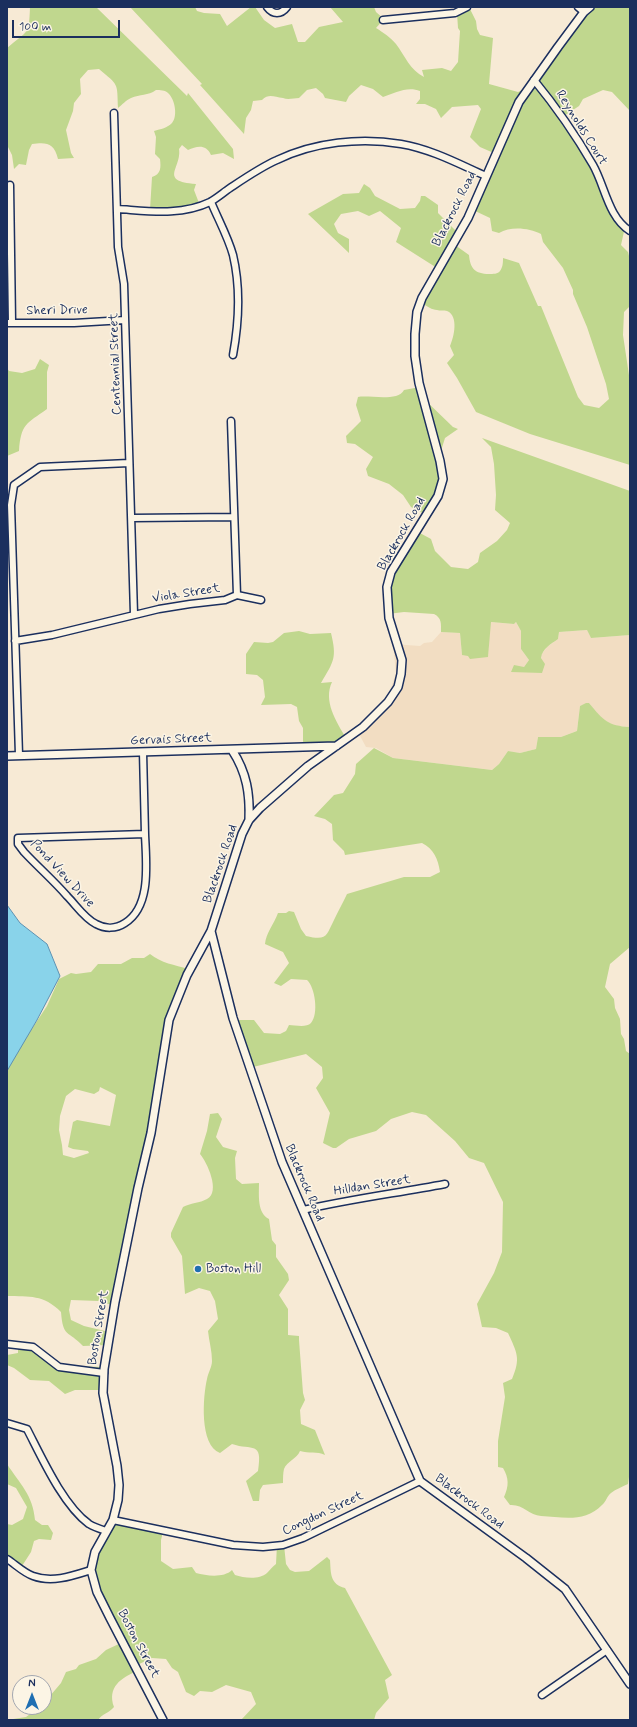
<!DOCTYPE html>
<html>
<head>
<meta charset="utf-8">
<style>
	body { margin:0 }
	#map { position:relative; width:637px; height:1727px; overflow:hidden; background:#f7ead5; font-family:Mynerve,sans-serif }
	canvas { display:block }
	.frame { position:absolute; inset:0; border:8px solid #1b2f5e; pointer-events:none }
	.north { position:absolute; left:12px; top:1675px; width:40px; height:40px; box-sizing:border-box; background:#fcf5e5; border:1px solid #a2a6af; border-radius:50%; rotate:0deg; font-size:11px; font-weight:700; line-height:16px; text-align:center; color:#1b2f5e }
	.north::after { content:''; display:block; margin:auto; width:14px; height:18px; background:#1f6fb2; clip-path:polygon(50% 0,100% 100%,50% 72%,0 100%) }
	.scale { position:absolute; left:12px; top:20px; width:108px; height:18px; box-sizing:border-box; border:2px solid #1b2f5e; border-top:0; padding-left:5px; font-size:12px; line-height:14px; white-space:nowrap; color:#1b2f5e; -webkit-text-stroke:3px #fcf5e5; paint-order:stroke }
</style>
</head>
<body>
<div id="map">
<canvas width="637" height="1727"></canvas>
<div class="frame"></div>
<div class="north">N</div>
<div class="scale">100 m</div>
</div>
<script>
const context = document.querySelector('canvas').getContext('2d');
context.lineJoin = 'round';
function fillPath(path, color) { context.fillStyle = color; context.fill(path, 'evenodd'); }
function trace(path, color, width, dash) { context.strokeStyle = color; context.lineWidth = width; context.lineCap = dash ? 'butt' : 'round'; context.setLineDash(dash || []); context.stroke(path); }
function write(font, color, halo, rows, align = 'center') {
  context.font = font + ' Mynerve,sans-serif'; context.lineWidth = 3; context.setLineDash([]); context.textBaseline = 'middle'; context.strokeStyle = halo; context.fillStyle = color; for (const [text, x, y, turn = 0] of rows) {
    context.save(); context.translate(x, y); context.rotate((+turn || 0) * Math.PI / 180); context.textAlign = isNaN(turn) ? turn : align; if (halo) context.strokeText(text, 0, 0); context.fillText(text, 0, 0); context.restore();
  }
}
fillPath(new Path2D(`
	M490,622l24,2 2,-2 5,9v18l8,11 -5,7 18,6 -1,-18 6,-8 11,-8 1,-7 28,-2 4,8 39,-3v92l-15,-1 -14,-8 -12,-15 -9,3 -3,25 -16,6h-23l-2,12 -16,4 -12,-2 -9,13 -7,6 -99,-12 -17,-10 -10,-1 -8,-15 23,-25 9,-16 6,-18 -3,-29 27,2 4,-3 8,-1 9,-10 19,1 2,22 26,1z`), '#f2ddc2');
fillPath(new Path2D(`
	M30,7h66l91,89 1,-3 45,56 1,10 -11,-6 -12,2c-5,-11 -14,-9 -23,-5l-6,-5 -3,4c3,19 -21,32 17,35l-2,6 5,13 -11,6 -38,1 2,-33c9,-3 9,-9 8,-18l-5,-5 1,-17 -2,-6c7,-2 13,-3 18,-8 6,-7 3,-24 -4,-30 -3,-3 -8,-3 -12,-3 -8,6 -16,4 -25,8 -5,2 -9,7 -13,10 -1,-26 1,-22 -19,-39l-11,1 -8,9 1,15 -7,9 -1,8 -7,19 5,23 3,5 -16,1c-4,-16 -11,-17 -26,-15l-3,6 -3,15 -7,-1 -5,5 -2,-14 -5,-10v-97c21,-18 22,-12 23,-41z
	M130,7h65l2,4 7,2 16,1 7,12 24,-19h4l9,13 11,8 17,-4 6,18h7l14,-15 24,-5 -13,-15h44l2,5 8,7 -8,9c8,5 14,9 20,16 9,12 14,26 28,33l-2,-7 20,-2 9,3 7,-9 2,-31 -2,-3 -1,-15 12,-6 7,14 1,8 3,6 13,3 -4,46 29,8 14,-7 57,-78h41v104l-18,-19 -9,-2 -20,9 -4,7 -15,10 30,49 15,37 16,25 -4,18 7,7 2,8v46l-6,6 -1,23 7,47v83l-100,-31 -54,-22 -19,-34 -10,-15 7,-8 -4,-9c4,-9 9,-30 -3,-35 -3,-1 -7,0 -10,-1 -5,0 -10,-4 -14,-6l14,-36 -41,-26 5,-14 -21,-17 -11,5 -11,-5 -17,3 -7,10 4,9 11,6v14l-41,-39 35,-20 16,-1 5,-9 6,4 5,8 25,13 15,-1 5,-7 1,-5h4l13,9v8l20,20 -3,12 14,10c1,13 6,19 20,19 4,0 9,0 11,-3 3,-4 3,-9 3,-13l16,5 19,43h3l37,91 6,8 15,3 10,-9 -3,-15 -19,-57 -14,-33v-4l-10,-22 -20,-26 -2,-8c-12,-6 -30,-8 -42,-1l-7,-2 -2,-13 -17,-8 23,-56 -16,-7 -10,-10 11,-28 -3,-4 -26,2 -11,11 -5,-9 -11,-5h-9l4,-5v-8c-13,-5 -25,2 -37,6l-10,-8 -12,-4 -12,11 -3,6 -21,-4 -2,-4 -7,-6 -9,2 -8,8c-5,0 -11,2 -16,0 -9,-1 -14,-5 -21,2l-9,1 -2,9 -5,8 -2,16 -44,-49 2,-1z
	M40,359l9,6 -2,7v37c-21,15 -26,15 -28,42l-12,5v-88l2,3 13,2 13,-4z
	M420,387l3,11 30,29 5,2 -13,9 -6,19 3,37 -16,21 -15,-8 -8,-12 -14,-11 -21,-8 -2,-7 7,-12 -18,-13 -8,-1 -1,-7 15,-15 -5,-16 2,-8c12,-2 40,5 46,-7z
	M482,438l148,53v144l-39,3 -4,-8 -28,2 -1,7c-7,5 -16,10 -17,19l4,6 -3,9 -31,-1 3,-7 10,2 5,-7 -8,-11v-18l-5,-9 -2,2 -23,-2 -3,35 -18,2 -2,-3 -6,-1 -2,-22 -19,-1c0,-8 1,-14 -7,-18l-30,-2 -16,2 4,-43 26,-39 13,7 4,12 16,16 17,2 10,-7 2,-9 17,-12 10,-11 3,-7 -15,-13 1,-15 -2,-31 -3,-17z
	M299,631l11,3 21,-1c6,25 3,28 -10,50l11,-1c-9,19 4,39 14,56l-9,7 -34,1v-18l-4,-7 -2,-14 -6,-3 -30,1 4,-8 -2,-17 -6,-5 -11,-1v-20l8,-12 14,1 5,-1 11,-9z
	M586,703h3c14,17 19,23 41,24v220l-20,17 -5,23 9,12 1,9 5,11 1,15 3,5 2,12 4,3v416l-2,14c-6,3 -12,5 -17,9 -4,3 -5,9 -9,12 -17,18 -40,12 -61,11 -12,-1 -18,-12 -31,-11l-6,-8c5,-11 5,-19 -1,-29l-5,-1v-26l7,-44 -2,-14 9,-4c9,-21 5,-26 -4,-46l-12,-5 -14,-1 -5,-23 17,-31 8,-21 1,-50 -19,-39 -15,-5 -14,-17 -29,-26 -14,-3 -21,7 -15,12 -27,8 -13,9h-3l-10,-5 7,-30 -14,-25 7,-10 -1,-11 -16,-13 -57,14 -14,-48h19l10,13 16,1 6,-3 3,-6c6,0 17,3 22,-2 8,-9 4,-36 -4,-43l-16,-1 -10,7 -7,-3 15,-20 -6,-11 -18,-8c1,-11 9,-20 13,-31h8l3,-2 5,1 7,17 5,7c21,5 20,0 28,-16 4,-9 9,-17 13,-26l57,-17h26l10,-5c-2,-13 -6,-23 -18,-29l-77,12 -1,-4 -11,-11 -1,-16 -7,-5 -11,-3 20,-21 9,-2 12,-19 1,-10 18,-16 19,10 99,12 7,-6 9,-13 12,2 16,-4 2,-12h23l16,-6 3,-25z
	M150,954c11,9 25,11 38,15l-19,50 -54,287 -16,-5 -28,-1 -2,10 2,10 13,6 25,6 -2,13 -24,1c-15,-16 -20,-8 -22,-34 -18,-18 -31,-15 -54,-16v-230l40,-60 12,-27 12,-6 5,1 15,-2 7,-8h23l11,-6h12zM100,1087l16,8 -6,31 -33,-6 -4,2 -5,25 5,2 15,2 1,2 -15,5 -11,-3 -1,-10 -3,-15 1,-14 6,-20 9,-7 19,5 5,-3z
	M218,1113l4,6 -6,18 7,10 14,4 -2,7 1,21 6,5 17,-1c0,12 -2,30 10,36l3,21 4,5v12l12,17 1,6 -10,15 9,14v26l11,1v4l4,53 2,7 -5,10 1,14 14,6 10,25c-8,-4 -16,-1 -25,-4 -3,8 -13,10 -16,18 -1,4 -1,9 -1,14l-20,2 -3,5 -1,11h-6l-7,-20 12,-10c5,-31 -6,-20 -26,-27l-12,9c-21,-8 -17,-57 -13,-74 1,-6 5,-12 5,-18 0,-10 -3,-20 -4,-30l10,-12 -3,-18 -5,-10 -11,-3 -14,6 -3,-38 -11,-19v-4l12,-26c7,-4 17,-4 24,-8 14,-7 0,-37 -7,-45l7,-23 3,-17z
	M18,1349l20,1 28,16 39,1 -2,23h-28l-10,4 -16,-13 -19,-1 -16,-12 -7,-3v-10l11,-2z
	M7,1464c13,20 26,31 28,56l7,5h6l5,8 -2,7 -12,-1 -5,2 -3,11 -9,14 -15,-8v-34l5,1 11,-6 4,-12 -11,-19 -9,-4z
	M112,1523l51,9 -2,8v21l12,8 19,-2 4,6c11,3 28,5 36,-3l3,5c9,3 24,5 32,-2 3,-3 5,-6 9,-9l1,-19h7l2,19 4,6 5,2 14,-1 18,-14 3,3c1,14 0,24 15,28l47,87 -7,5 4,18 -13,15 -2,7h-133l15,-16 -5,-12 -25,-7 -14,7 -12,-1 -6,5 -8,-4 -8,-20 -6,-4 -6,-9 -14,-1 -15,7v6c-16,7 -30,16 -23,36 -5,6 -12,7 -16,13h-91l19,-3 14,-10h4v-4l17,-20 5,-11 10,-3 3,-4 17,-6 10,-9 17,-8 -25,-49 -6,-29z`), '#c0d78e');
const water = new Path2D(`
	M7,905l13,18 27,21 13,32 -23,44 -30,51z`);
fillPath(water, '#89d3ea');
trace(water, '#5d91b2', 1);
const minor = new Path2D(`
	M267,7c6,8 14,8 20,0
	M578,7l6,5
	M383,20l72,-7 12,-6
	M534,80c23,28 41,54 59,85 12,21 15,52 37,66
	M114,113l4,134 6,37 10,330
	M10,185l2,137
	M211,202c7,17 17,35 22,53 8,34 6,67 0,100
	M118,209c31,2 63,7 92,-7 7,-4 14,-10 20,-14 15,-10 31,-21 47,-28 37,-18 84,-23 124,-16 30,5 58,20 85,32
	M7,323h67l51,-3
	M231,421l6,174
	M132,518l102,-1
	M237,595l24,5
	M15,641l37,-6 107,-26 31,-5 35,-4 12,-5
	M143,752l2,82
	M19,755l-8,-250 3,-20 26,-18 89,-4
	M145,834c1,28 7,72 -20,89 -9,6 -20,6 -29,1 -12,-6 -20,-19 -29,-28 -13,-15 -29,-29 -43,-44l-6,-8v-6z
	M303,1210c47,-11 95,-17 142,-26
	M7,1344l26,3 26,20 45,6
	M7,1423l20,6c15,29 36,76 62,95 5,3 11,5 17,7
	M113,1520l120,25 30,2 20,-2 20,-7 117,-57
	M7,1559c8,5 17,14 26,17 19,7 39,0 58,-6
	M542,1695l65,-45`);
const tertiary = new Path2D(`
	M590,7l-6,5 -26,35 -39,55 -51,116 -46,80 -5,14 -2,22v22l4,27 21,78 3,18 -5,17 -47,76 -4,15 2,31 13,42 -1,14 -3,13 -10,15 -25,25 -55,39 -48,42 -11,12 -7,14 -31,97 22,87 49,144 138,319 106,77 39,31 65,95
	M232,750c15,23 18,44 17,70
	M7,756l329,-10
	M163,1720l-53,-102 -13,-26 -6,-22 4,-18 18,-32 5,-20 1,-15 -2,-19 -14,-73 1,-24 11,-67 23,-114 13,-55 18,-113 18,-45 24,-44`);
trace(minor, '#1b2f5e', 9);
trace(tertiary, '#1b2f5e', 10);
trace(minor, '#fcf5e5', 6);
trace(tertiary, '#fcf5e5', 7);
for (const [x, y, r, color] of [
	[198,1269,4,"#1f6fb2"]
]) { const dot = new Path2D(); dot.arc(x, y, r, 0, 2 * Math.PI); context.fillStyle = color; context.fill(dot); trace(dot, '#fcf5e5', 1.5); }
write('13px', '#1b2f5e', '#fcf5e5', [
	["Reynolds Court",581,128,58],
	["Blackrock Road",455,209,-63],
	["Sheri Drive",57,311,-1],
	["Centennial Street",116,364,-92],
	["Blackrock Road",402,534,-60],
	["Viola Street",186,594,-9],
	["Gervais Street",171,740,-2],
	["Blackrock Road",221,864,-71],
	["Pond View Drive",62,874,47],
	["Blackrock Road",304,1183,67],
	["Hilldan Street",372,1186,-9],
	["Boston Street",99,1328,-81],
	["Blackrock Road",469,1502,37],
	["Congdon Street",323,1514,-25],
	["Boston Street",138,1644,62]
]);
write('13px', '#1b2f5e', '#fcf5e5', [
	["Boston Hill",206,1269]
], 'left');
</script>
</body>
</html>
